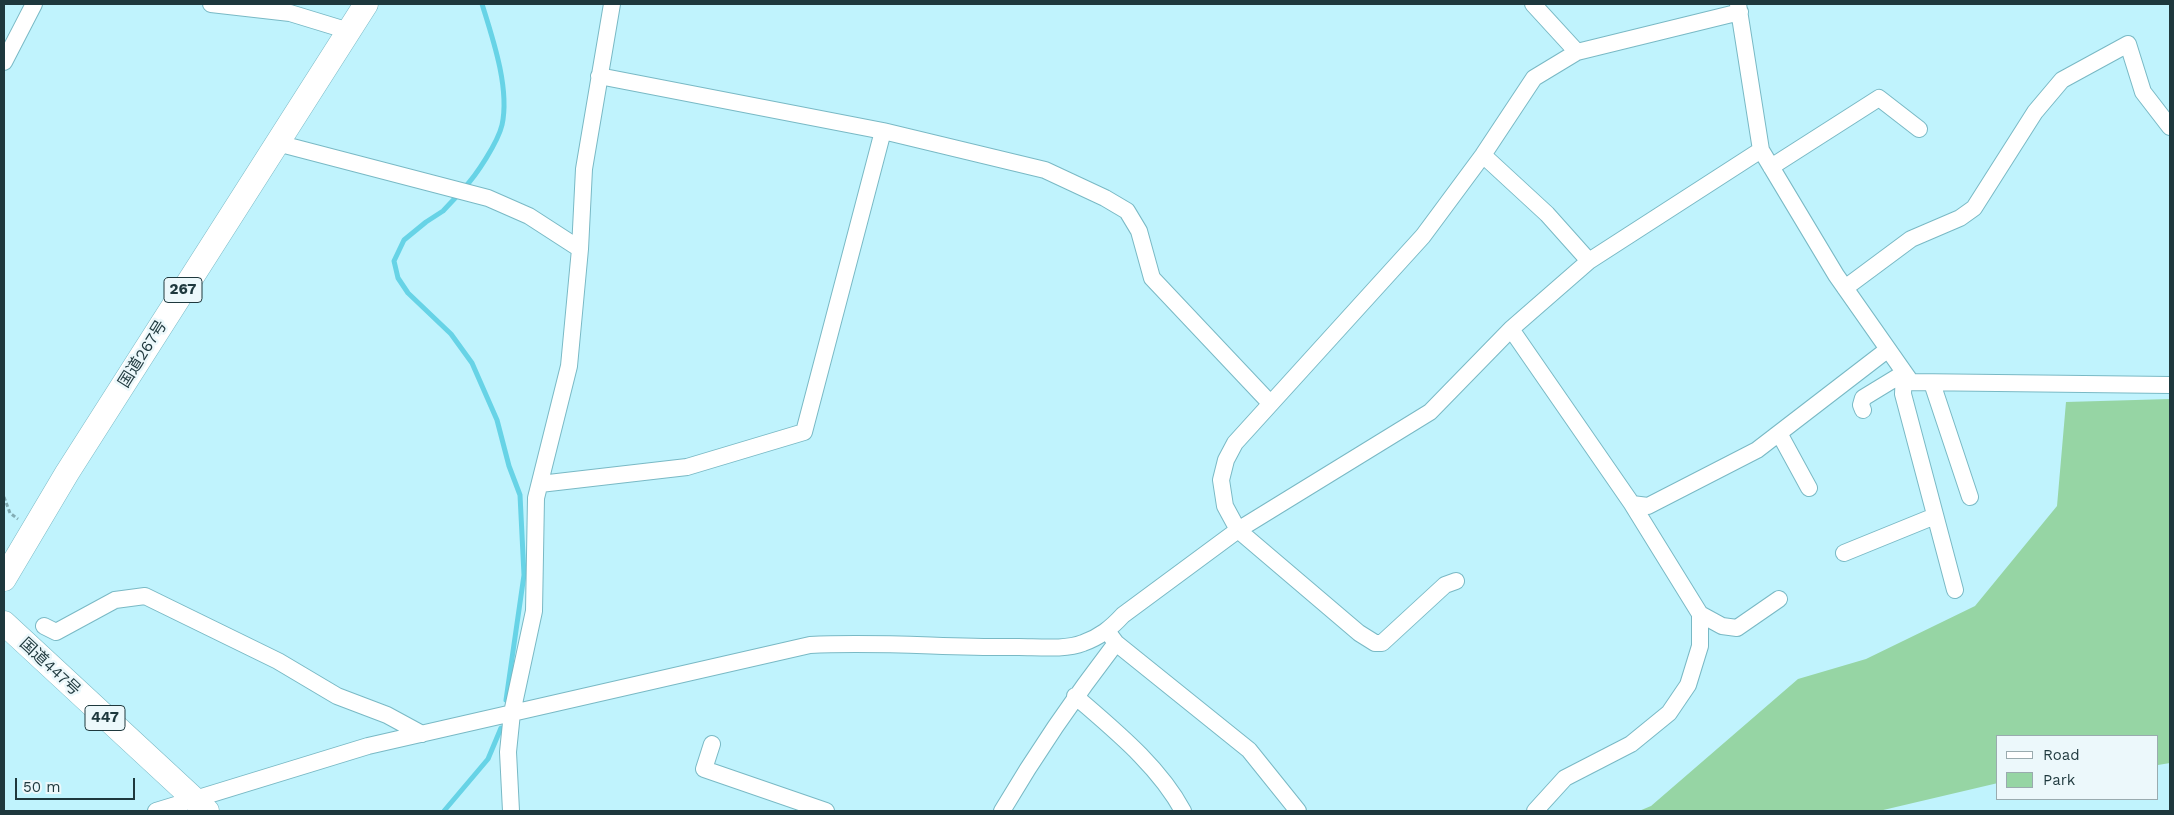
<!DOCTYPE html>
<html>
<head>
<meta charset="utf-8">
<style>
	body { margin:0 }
	#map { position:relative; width:2174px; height:815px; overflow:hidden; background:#c0f3fd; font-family:"Work Sans",sans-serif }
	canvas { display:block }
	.frame { position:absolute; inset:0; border:5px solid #1e383d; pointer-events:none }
	.legend { position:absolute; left:1996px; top:735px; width:162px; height:65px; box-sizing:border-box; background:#ecf8fb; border:1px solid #9aabaf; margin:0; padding:6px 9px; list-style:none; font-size:15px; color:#1e383d }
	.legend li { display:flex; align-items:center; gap:10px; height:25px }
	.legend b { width:25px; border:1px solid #9aabaf }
	.scale { position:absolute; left:15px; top:778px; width:120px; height:22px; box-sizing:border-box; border:2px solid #1e383d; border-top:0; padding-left:6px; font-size:15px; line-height:18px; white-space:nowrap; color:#1e383d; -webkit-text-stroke:4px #ecf8fb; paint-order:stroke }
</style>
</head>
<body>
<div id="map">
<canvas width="2174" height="815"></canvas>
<div class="frame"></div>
<ul class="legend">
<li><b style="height:6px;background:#fff"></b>Road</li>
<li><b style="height:14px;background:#96d5a4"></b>Park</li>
</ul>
<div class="scale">50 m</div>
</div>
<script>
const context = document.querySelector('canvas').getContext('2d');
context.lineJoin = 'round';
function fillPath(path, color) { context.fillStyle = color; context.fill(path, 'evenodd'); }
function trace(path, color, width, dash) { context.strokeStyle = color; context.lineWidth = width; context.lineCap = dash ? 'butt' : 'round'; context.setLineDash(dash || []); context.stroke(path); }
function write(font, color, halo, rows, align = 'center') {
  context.font = font + ' "Work Sans","Noto Sans JP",sans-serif'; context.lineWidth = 5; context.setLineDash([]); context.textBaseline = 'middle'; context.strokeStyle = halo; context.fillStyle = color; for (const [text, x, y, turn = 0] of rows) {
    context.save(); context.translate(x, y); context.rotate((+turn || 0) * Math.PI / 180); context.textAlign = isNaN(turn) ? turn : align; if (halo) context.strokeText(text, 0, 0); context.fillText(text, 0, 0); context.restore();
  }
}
fillPath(new Path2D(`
	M2170,399v364l-12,2v-29h-160v47l-119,28h-240l12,-5 147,-127 68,-20 109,-53 82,-100 9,-104z`), '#96d5a4');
trace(new Path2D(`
	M464,188c12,-12 34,-46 38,-63 8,-36 -9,-86 -20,-121
	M458,195l-15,16 -17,11 -22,18 -10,21 4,17 10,15 43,41 21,29 25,57 12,46 11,29 4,80 -18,125
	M444,811l44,-52 13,-31`), '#67d3e6', 5);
const minor = new Path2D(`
	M211,4l79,9 59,18
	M1738,4l23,146 75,125 75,107 259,3
	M1577,52l163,-40
	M4,62l30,-58
	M883,131l162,39 60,28 22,13 12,20 13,47 118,125
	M277,143l211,55 41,18 51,33
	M1483,155l64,59 42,47
	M1771,167l108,-69 40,31
	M1845,288l66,-49 49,-21 14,-10 61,-96 27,-32 66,-36 15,48 27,35
	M1511,329l121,175 16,2 109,-56 130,-100
	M1904,373l-1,21 52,196
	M1932,383l38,114
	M1863,410l-2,-5 2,-7 41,-25
	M1779,433l30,55
	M540,484l147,-17 117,-35 79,-301 -284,-55
	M1844,553l91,-37
	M1456,581l-11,4 -63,58h-7l-16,-10 -121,-103 -13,-24 -4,-26 5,-20 9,-17 188,-207 60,-81 51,-77 43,-26 -44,-48
	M1700,614l22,12 15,2 42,-29
	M44,626l12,6 59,-32 30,-4 133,65 59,35 50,19 35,19
	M1107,631l9,12 133,107 49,61
	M1075,696c39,34 83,69 108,115
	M712,744l-8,25 122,42
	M156,811l212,-65 442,-101c70,-4 139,3 209,2 18,0 47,3 64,-4 17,-6 28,-15 40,-28l115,-85 192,-118 81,-83 78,-68 172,-111
	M511,811l-3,-59 4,-39 22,-102 2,-113 33,-132 11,-117 4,-80 28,-165
	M1002,811c36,-61 71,-112 114,-168
	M1535,811l30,-33 66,-34 38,-31 19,-28 12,-39v-32l-68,-110`);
const highway = new Path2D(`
	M4,579l63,-106 299,-469
	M4,623l203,188`);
trace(minor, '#79b9c5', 18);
trace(highway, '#79b9c5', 25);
trace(new Path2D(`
	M4,497l6,16 8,6`), '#82acb4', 3, [4, 2.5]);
trace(minor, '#fff', 16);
trace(highway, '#fff', 24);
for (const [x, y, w] of [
	[183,290,38],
	[105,718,40]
]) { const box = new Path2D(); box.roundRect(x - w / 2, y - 12.5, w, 25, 4); context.fillStyle = '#ecf8fb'; context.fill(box); trace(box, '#1e383d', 1); }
write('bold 15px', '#1e383d', null, [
	["267",183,290],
	["447",105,718]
]);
write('16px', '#1e383d', '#ecf8fb', [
	["国道267号",143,354,-58],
	["国道447号",50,667,43]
]);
</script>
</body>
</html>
